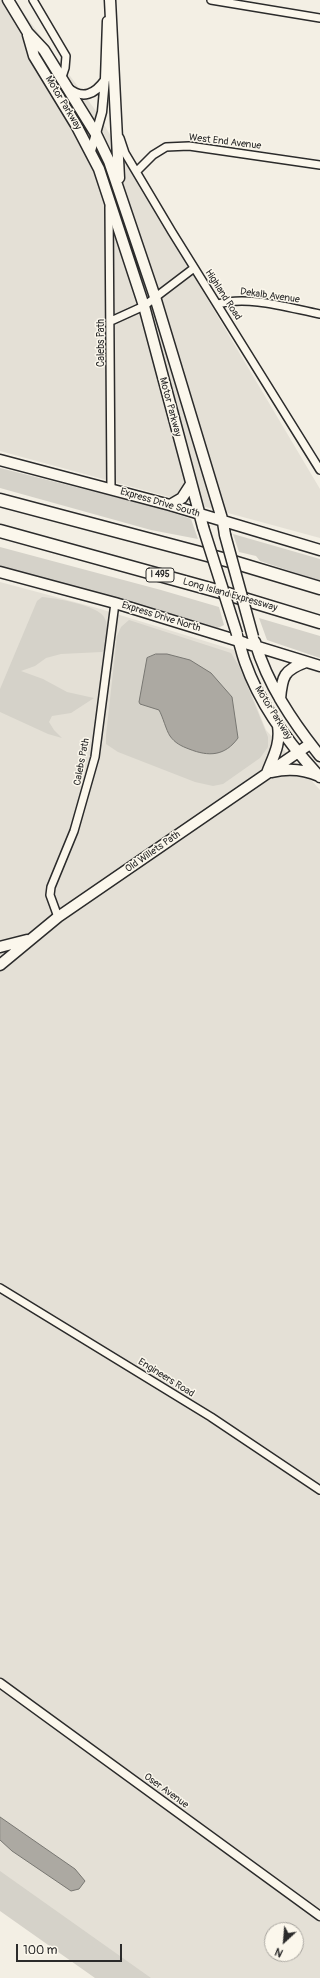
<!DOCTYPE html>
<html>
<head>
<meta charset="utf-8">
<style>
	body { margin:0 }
	#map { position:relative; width:320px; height:1978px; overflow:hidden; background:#f3efe4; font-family:Pangolin,sans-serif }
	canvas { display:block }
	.north { position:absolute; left:264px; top:1922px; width:40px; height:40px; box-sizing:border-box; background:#fbf7ec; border:1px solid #a8a59f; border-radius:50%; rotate:206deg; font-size:11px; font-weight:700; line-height:16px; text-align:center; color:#2b2b2b }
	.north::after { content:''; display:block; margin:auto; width:14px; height:18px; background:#2b2b2b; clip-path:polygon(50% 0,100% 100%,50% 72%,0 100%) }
	.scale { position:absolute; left:16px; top:1944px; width:106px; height:18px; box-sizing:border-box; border:2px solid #2b2b2b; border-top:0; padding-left:5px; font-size:12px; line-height:14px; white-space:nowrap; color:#2b2b2b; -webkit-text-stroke:3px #fbf7ec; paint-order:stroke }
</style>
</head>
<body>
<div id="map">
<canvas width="320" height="1978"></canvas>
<div class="north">N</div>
<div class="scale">100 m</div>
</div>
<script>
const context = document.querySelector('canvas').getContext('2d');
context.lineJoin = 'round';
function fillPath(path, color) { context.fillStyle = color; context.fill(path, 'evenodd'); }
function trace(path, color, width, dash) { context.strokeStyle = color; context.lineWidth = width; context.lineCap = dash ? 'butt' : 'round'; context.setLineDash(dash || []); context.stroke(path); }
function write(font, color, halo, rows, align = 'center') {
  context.font = font + ' Pangolin,sans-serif'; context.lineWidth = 3; context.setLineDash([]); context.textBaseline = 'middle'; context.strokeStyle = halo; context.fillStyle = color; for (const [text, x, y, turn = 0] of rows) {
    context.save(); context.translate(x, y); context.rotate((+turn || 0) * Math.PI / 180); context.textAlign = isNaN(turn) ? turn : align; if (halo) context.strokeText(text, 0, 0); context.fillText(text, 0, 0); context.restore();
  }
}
fillPath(new Path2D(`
	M0,0h14l82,111 224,378v49l-320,-87z
	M0,582l97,26 137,42 32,80 54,60v1188h-209l-111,-82zM272,1930h24v24h-24z`), '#e4e0d6');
fillPath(new Path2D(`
	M0,468l159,40 32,11 7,20 -47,-9 -151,-42z
	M233,534l87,25v22l-60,-20 -4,-5 -17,-4z
	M0,547l161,43 58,17 5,18 -6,3 -218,-60z
	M42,597c13,1 55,8 62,20 5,8 4,22 3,31l-5,4 -41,2 -15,4 -11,8 -14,5 22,8 24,13 27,6 -23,15 -19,3 -3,6 5,8 8,8 -14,-4 -48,-22v-23l37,-88z
	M259,618l61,18v22l-53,-18z
	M129,620l102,33 9,15 28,69v10l-8,11 -37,26 -10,2 -18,-4 -77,-30 -12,-8v-9l11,-99 4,-9z
	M0,1871l151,107h-56l-95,-67z`), '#d5d2c9');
const water = new Path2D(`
	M156,654h11l23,6 21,13 21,24 6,41c-13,18 -29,19 -49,11 -8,-3 -14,-6 -19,-13 -4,-6 -7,-19 -11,-26l-19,-6 -1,-2 8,-44z
	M0,1817l75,52 10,12 -6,8 -8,2 -59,-40 -12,-11z`);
fillPath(water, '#aca9a2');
trace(water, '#787772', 1);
const minor = new Path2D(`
	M33,0l33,56 -1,12 -4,12
	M211,0l109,18
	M120,138l5,15 47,79 148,238
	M137,171l16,-16 13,-8 23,-1 131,19
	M109,207l2,282
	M218,304c30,-9 71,4 102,10
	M111,321l33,-15 50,-38
	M58,917l-8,-22 1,-8 23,-56 21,-74 20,-154
	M0,1288l211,129 109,73`);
const tertiary = new Path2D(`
	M68,88c15,12 27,6 37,-8
	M91,151l11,-39 3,-33 2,-58
	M0,1683l320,233`);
const secondary = new Path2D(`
	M8,0l20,33 16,17 52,84 13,27 46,136 68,225 2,13
	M110,0l9,178
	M28,35l6,21 42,69 23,44 45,137 59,221
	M0,460l170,45 150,45
	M170,505l12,-7 9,-14
	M0,572l115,31 205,63
	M237,636c3,8 5,18 8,26 15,43 44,82 75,115
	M255,642c13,43 37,79 65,114
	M280,699c2,-23 4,-29 26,-37
	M272,772c17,-4 31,-3 47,4
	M267,773c6,-16 14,-29 11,-47
	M0,947l27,-7
	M0,965l58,-48 252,-173`);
const motorway = new Path2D(`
	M0,500l230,61 90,27
	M0,531l221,61 99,30`);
trace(minor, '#2b2b2b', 10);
trace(tertiary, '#2b2b2b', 11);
trace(secondary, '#2b2b2b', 13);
trace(motorway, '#2b2b2b', 15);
trace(minor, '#fbf7ec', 7);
trace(tertiary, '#fbf7ec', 8);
trace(secondary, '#fbf7ec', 10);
trace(motorway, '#fbf7ec', 12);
const secondaryBridge = new Path2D(`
	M203,527l34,107
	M225,535l28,102`);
trace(secondaryBridge, '#2b2b2b', 13, []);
trace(secondaryBridge, '#fbf7ec', 10);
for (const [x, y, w] of [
	[160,575,28]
]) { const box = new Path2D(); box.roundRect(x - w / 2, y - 7, w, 14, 3); context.fillStyle = '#fbf7ec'; context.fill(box); trace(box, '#2b2b2b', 1); }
write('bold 9px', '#2b2b2b', null, [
	["I 495",160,575]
]);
write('10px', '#2b2b2b', '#fbf7ec', [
	["Motor Parkway",63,103,59],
	["West End Avenue",225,142,7],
	["Highland Road",223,295,57],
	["Dekalb Avenue",270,296,8],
	["Calebs Path",101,343,-90],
	["Motor Parkway",170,407,75],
	["Express Drive South",160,503,16],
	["Long Island Expressway",230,595,16],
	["Express Drive North",161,617,17],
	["Motor Parkway",273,713,58],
	["Calebs Path",82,762,-79],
	["Old Willets Path",153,852,-35],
	["Engineers Road",166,1378,32],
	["Oser Avenue",166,1791,36]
]);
</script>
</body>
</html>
